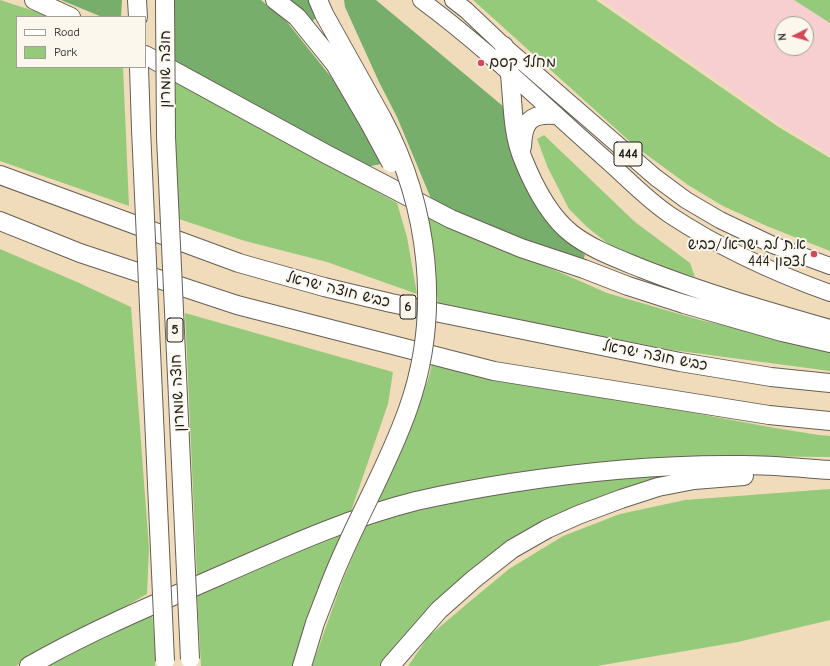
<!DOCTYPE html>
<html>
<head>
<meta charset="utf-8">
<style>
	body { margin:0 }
	#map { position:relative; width:830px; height:666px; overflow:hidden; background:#f0dcbb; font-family:"Comic Neue",sans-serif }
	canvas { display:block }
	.legend { position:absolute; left:16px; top:16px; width:130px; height:52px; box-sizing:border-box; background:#fbf7ec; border:1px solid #a29f99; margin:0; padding:5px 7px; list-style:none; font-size:12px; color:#1c1c1c }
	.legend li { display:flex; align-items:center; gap:8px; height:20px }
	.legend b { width:20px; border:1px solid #a29f99 }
	.north { position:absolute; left:774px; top:16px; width:40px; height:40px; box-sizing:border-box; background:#fbf7ec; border:1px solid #a29f99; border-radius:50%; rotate:265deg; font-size:11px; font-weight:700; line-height:16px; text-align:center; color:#1c1c1c }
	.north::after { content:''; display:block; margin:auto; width:14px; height:18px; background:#d1495b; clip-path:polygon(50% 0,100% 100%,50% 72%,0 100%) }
</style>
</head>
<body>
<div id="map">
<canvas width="830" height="666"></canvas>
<ul class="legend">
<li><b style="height:5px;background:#fff"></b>Road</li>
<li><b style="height:11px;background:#96ca7b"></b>Park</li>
</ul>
<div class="north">N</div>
</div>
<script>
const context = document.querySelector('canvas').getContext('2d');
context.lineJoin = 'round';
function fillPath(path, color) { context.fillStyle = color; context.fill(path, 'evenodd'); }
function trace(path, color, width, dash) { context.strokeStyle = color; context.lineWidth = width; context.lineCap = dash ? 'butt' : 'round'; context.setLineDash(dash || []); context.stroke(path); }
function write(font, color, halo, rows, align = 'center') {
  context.font = font + ' "Comic Neue","Playpen Sans Hebrew",sans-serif'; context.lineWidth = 4; context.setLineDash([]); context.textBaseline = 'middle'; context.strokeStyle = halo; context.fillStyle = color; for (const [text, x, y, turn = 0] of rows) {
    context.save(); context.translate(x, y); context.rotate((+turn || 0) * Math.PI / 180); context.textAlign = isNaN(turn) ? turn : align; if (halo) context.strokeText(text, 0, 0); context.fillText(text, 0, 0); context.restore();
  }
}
fillPath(new Path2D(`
	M602,0h228v155l-49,-30zM782,24h24v24h-24z`), '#f7cfd0');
fillPath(new Path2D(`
	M0,0l53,17h-36v50h106l6,139 -129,-45z
	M473,0h123l181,126 53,32v93l-61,-24 -46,-21 -35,-21 -52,-38z
	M794,0h36v23z
	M170,76l227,127 10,34 10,57 -90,-32 -82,-21 -66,-22z
	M544,135l91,87 55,41 5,14 -47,-13 -32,-14 -29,-23 -18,-18 -21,-41 -11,-29z
	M428,212l86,42 50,20 43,19 93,27 130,29v22l-158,-21 -234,-46z
	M0,249l77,33 54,25 18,242 -2,45 -64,37 -54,26 -13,9h-16z
	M185,313l208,59 -5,32 -39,113 -152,62z
	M432,363l121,24 222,41 44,7 11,1v21l-112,-1 -102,5 -140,19 -55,11 -45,15c9,-25 19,-50 29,-75 10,-23 23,-43 27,-68z
	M664,471l1,9 -94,30 -185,148 -6,8h-68l30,-84 24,-57 41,-12 87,-20z
	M830,489v131l-92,22 -141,24h-189l21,-30 39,-33 41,-34 54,-33 57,-22 65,-14z
	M344,532c-22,42 -37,89 -51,134h-92l-4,-70z
	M152,611l3,35v20h-109z`), '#96ca7b');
fillPath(new Path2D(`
	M61,0h61l-1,17h-19z
	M173,0h88l26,22 44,55 33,53 17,34 -15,3 -195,-107z
	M288,0h23l7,16 -9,8z
	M344,0h32l134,112 56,127 19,16 -3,8 -150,-62 -35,-84 -18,-35 -34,-75z`), '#78ae6b');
const major = new Path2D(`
	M421,0c65,48 123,105 183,158 22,19 42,41 66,57 50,33 104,58 160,78
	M453,0l13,10 38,36 151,131 31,23 34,20 53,25 57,21`);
const highway = new Path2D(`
	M34,0l37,17
	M137,0l1,17
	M275,0l22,17 38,47 35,60
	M318,0l6,14 58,104
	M504,46c2,9 5,19 6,29 3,28 2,58 13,84 10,25 27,58 49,75 21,16 47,25 71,35 61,24 124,42 187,60
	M145,55l181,99 125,65 70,29 63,21 44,17 56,18 98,28 48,11
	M522,147c1,-24 7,-34 33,-32
	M0,175l239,88 85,24 67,16 289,59 91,15 59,6
	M0,221l80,32 157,52 257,66 275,44 61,6
	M29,666c61,-35 126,-62 190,-90 64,-28 129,-58 197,-75 31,-7 63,-13 95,-18 76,-12 153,-19 231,-18 29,0 59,3 88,5
	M302,666l13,-43 12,-31
	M390,666l49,-56 35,-31 38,-30 35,-20 31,-14 43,-16 37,-12 36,-7 50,-4`);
trace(major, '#665f54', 18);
trace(highway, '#665f54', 20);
trace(major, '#fff', 16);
trace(highway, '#fff', 18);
const highwayBridge = new Path2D(`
	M165,0l1,137 24,522
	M139,67l2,62 24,532
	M370,124l21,39
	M327,592c23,-63 59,-120 81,-183 34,-95 21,-203 -26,-291`);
trace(highwayBridge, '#665f54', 20, []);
trace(highwayBridge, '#fff', 18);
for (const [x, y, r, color] of [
	[481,63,4,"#d1495b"],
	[814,254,4,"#d1495b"]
]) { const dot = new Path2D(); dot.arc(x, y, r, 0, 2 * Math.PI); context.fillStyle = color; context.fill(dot); trace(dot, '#fbf7ec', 1.5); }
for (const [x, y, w] of [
	[628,154,28],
	[408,307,16],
	[175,330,16]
]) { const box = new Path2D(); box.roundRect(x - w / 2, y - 12, w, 24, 3); context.fillStyle = '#fbf7ec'; context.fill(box); trace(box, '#1c1c1c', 1); }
write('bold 14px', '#1c1c1c', null, [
	["444",628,154],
	["6",408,307],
	["5",175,330]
]);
write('15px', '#1c1c1c', '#fbf7ec', [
	["מחלף קסם",489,63],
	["א.ת לב ישראל/כביש",806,245,"right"],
	["444 לצפון",806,262,"right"]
], 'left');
write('15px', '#1c1c1c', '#fbf7ec', [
	["חוצה שומרון",166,69,-90],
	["כביש חוצה ישראל",338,290,14],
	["כביש חוצה ישראל",655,356,11],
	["חוצה שומרון",178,393,-93]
]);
</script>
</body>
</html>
